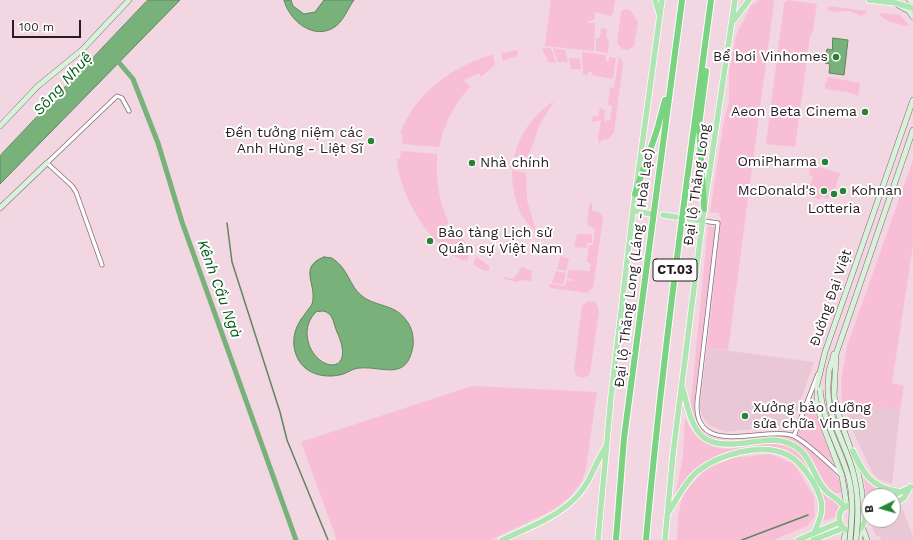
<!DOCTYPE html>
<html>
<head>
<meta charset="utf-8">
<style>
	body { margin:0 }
	#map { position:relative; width:913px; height:540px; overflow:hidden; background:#f2d6e1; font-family:"Work Sans",sans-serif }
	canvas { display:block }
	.north { position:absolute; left:861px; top:488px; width:40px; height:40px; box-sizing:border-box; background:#fff; border:1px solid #a9a5a6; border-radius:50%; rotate:265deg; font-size:11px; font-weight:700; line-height:16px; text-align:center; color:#271d21 }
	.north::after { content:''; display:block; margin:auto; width:14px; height:18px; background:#288435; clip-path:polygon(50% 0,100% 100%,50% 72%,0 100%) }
	.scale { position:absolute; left:12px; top:20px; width:69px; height:18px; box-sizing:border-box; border:2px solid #271d21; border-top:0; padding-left:5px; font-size:12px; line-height:14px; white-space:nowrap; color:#271d21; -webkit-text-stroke:3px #fff; paint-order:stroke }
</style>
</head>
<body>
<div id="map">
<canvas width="913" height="540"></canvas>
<div class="north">B</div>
<div class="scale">100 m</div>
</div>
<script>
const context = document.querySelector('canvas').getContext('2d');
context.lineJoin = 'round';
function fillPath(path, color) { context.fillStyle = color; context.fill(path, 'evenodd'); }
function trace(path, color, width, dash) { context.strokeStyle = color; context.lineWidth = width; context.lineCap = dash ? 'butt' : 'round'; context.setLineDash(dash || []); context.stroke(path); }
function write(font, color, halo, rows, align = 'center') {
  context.font = font + ' "Work Sans",sans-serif'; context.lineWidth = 4; context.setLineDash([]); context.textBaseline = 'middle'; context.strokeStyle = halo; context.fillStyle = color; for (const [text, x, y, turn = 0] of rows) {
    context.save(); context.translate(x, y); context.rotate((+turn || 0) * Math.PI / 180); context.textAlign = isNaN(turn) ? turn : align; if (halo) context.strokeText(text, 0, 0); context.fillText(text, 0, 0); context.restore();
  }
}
fillPath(new Path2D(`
	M707,348l107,14 -21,60 -5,3 -62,7 -17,-7 -7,-9 -2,-10z
	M844,402l56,8 -8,74 -14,-5 -6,-7 -20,-43z
	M903,510l10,26v4h-32l-1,-4 -4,1 -4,-10 13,-7h8v-4z`), '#eac7d4');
fillPath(new Path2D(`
	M551,0h64l-2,13 -2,3 -16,-4 -1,8 -6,1v2h7l-1,28 -49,-5z
	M760,0h13l1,2 -46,348 -21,-2 14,-128 -2,-7 -9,-1 13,-86 6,-25v-29l7,-37 15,-29z
	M788,0l29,4 -4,27 -3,5 -15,111 -29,-3 18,-141z
	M829,6l37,5 1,2 -6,3 -11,-5 -15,1 -8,-2z
	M624,9l6,1 8,12 -4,24 -6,4 -6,-1 -5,-6 4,-31z
	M879,13l21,2 9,10 -3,1c-9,-3 -23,-4 -27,-13z
	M601,28l6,1 -1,8 3,5 -1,11 -12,-2v-13h4z
	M542,48h9l5,14 -7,1z
	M553,48l12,2 3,12h-10z
	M517,50l1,3 -1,3 -15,5v-8z
	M582,52l24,3v6h3v-4l7,1 -3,21 -21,-4v-3h-4v3h-5z
	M491,55h2l2,10 -14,12 -2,-4 -15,7 6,7c-16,17 -26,37 -31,60l-37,-3 1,-9 -3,-1c16,-42 50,-66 91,-79z
	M619,57l4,6 -9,70 -6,6 -7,1 -1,5 -2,-6 3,-19 -9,2 1,-6 5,1 2,-9 5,2 -1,11 6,-1 2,-14 -4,-2 2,-17 4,1z
	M569,58l11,1 1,10h-10z
	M828,77l32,6 -2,13 -10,-4 -23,-3v-6h2z
	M554,101l-14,23 -12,33h-14c6,-24 19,-42 40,-56z
	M401,151l36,3c-1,24 1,47 12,69l-5,4 15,11 2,-1 10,12 -4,12c-35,-9 -69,-68 -70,-102h3z
	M913,160v85l-21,138 12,3 -4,24 -58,-8 -1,-21 6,-35z
	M810,165l8,1v1l22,6 -8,24 -3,-1 -1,3 -7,-2 -1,2 -14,-4 2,-12h3l2,-7 -4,-1z
	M512,170l14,3 1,27 9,31c-19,-13 -24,-40 -24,-61z
	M592,202v8l8,3 3,5 -10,70 -6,5 -36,-5 -3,-4 17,2 1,-6 6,1v-2l-5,-1 2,-8 21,1 1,-7 -4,-2 2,-17h4l2,-16 -8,-4 2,-19z
	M708,226l7,2 -21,177c0,8 2,14 6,21 17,29 56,6 83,10 15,2 26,14 38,24 10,9 18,15 21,29l-2,4h-5c-19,-12 -17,-39 -42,-52 -29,-15 -73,20 -96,-13 -3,-5 -5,-12 -7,-17z
	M577,234h15v9h-5l-1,5 -12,-1z
	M561,256l8,3 -3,12 -9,-2z
	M476,257l13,9v5l-7,-1 -9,-6z
	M522,267l10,4 -1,10 -10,-1 -4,2 -13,-3v-2l9,2z
	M556,271l10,2 -3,11 -11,-1z
	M588,301l8,1 3,9 -9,62c-3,5 -8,5 -13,3l-3,-6 8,-64z
	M472,386l125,6 -11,76 -4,13 -13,17 -18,13 -61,29h-153l-36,-98z
	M811,403l22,57v2l-35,-27 10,-31z
	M685,419c2,2 3,4 4,7 5,9 14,17 23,20 27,10 55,-12 82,3 15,8 18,26 27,40 4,6 13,11 19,16l-5,12 -12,4c5,-13 -1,-25 -7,-38 -16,-33 -38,-41 -74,-34 -12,3 -24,6 -35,12 -11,8 -20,20 -29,31h-2l7,-35z
	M770,454l24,10 20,33 1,19 -8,10 -33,14h-97l1,-23 5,-23 22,-25 28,-11z
	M864,478l8,8 12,6 1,3 -16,1v5h-2z`), '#f7bed5');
const water = new Path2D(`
	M148,0h32l-180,184v-28z
	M284,0h7l2,6 11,8 11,-2 9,-12h30c-6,8 -10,20 -18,26 -21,16 -47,-5 -52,-26z
	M833,38l15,2 -4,35 -15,-2 1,-9 -5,-1 2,-14 5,1z
	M324,257l8,1c17,11 17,28 30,38 14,11 33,8 44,24 6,7 8,17 7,26 -6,36 -30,20 -53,22 -6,0 -11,4 -17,6 -16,5 -37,1 -45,-15 -8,-16 -4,-32 7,-45 2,-4 5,-6 7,-10 6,-19 -15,-37 12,-47zM323,311c11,2 10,12 14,21 22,48 -28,39 -30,2 0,-9 3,-16 9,-22z`);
fillPath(water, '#78b17a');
trace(water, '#60855f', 1);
trace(new Path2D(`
	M227,223l5,39 48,150 7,28 41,100
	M742,540l66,-25`), '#60855f', 1.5);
trace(new Path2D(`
	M116,59l17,20 25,64 24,79 114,318`), '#78b17a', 5);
const street = new Path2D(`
	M703,221l15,2 -21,180c-3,55 65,24 94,32 12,3 39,30 50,40
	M102,265l-26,-73 -4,-6 -25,-23 70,-67 5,2 7,13
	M794,436l24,-62`);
const secondary = new Path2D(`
	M909,0l4,2
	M898,5l11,6 4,6
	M0,126l38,-40 44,-36 47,-50
	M0,208l47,-45
	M828,386l1,-15 5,-17
	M847,507l-5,-31 -20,-53 -5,-18v-20l8,-33 88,-252
	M861,509l1,-16 -5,-26 -17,-48 -6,-23 2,-42 77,-224
	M862,526l5,14
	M844,540l2,-11
	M860,540v-12`);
const primary = new Path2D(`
	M655,0l4,13
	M869,0l27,3 17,5
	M734,20l15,-20
	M633,211l19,3
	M663,215l13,2
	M689,219l14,2
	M683,389c11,47 17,61 69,53 11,-1 22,-4 33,0 28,8 25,33 42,50 7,6 13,8 18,16
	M853,451c12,25 18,36 47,41
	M892,496l19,-9
	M893,505l11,-7 6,-11
	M839 518a13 13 0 1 1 26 0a13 13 0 1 1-26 0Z
	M668,513c9,-14 17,-31 30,-42 22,-17 64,-29 90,-16 11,6 19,17 25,27 12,20 11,30 1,51
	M502,540c31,-15 68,-26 86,-59 6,-11 10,-22 17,-33
	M598,540l13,-143 22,-186 29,-211
	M665,540l8,-86 31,-245 31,-209
	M798,540l42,-18
	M813,540l31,-12`);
const highway = new Path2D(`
	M635,194l22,-64 8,-30
	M704,209l-5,-84 7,-54
	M616,540l8,-102 58,-438
	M646,540c16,-181 41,-360 65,-540`);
trace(street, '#856c75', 5);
trace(secondary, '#856c75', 6);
trace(primary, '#fff', 7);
trace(highway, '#fff', 8);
trace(street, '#fff', 3.5);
trace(secondary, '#d7f2d9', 5);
trace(primary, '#afe5b3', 5.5);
trace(highway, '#7ad380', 6);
const secondaryBridge = new Path2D(`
	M828,386c-1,28 13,50 22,76 9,26 9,51 6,78
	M820,390c3,31 19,56 28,85 6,22 4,43 2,65`);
trace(secondaryBridge, '#856c75', 6, []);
trace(secondaryBridge, '#d7f2d9', 5);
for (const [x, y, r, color] of [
	[836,57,4,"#288435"],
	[865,112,4,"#288435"],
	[371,141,4,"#288435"],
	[825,162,4,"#288435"],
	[472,163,4,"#288435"],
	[824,191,4,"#288435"],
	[843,191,4,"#288435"],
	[834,194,4,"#288435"],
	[430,241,4,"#288435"],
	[745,416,4,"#288435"]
]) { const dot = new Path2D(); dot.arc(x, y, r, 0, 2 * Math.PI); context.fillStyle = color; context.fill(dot); trace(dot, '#fff', 1.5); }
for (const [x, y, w] of [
	[675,270,44]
]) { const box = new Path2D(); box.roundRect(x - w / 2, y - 11, w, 22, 3); context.fillStyle = '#fff'; context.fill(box); trace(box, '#271d21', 1); }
write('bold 13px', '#271d21', null, [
	["CT.03",675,270]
]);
write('14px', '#271d21', '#fff', [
	["Bể bơi Vinhomes",828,57],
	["Aeon Beta Cinema",857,112],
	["Đền tưởng niệm các",363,133],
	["Anh Hùng - Liệt Sĩ",363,149],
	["OmiPharma",817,162],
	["Nhà chính",480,163,"left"],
	["McDonald's",816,191],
	["Kohnan",851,191,"left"],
	["Lotteria",834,209,"center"],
	["Bảo tàng Lịch sử",438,233,"left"],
	["Quân sự Việt Nam",438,249,"left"],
	["Xưởng bảo dưỡng",753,408,"left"],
	["sửa chữa VinBus",753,424,"left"]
], 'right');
write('14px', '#271d21', '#fff', [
	["Đại lộ Thăng Long",697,185,-82],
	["Đại lộ Thăng Long (Láng - Hoà Lạc)",634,268,-83],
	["Đường Đại Việt",831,298,-71]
]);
write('italic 15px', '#005d16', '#fff', [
	["Sông Nhuệ",63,84,-48],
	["Kênh Cầu Ngà",219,289,70]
]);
</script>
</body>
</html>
